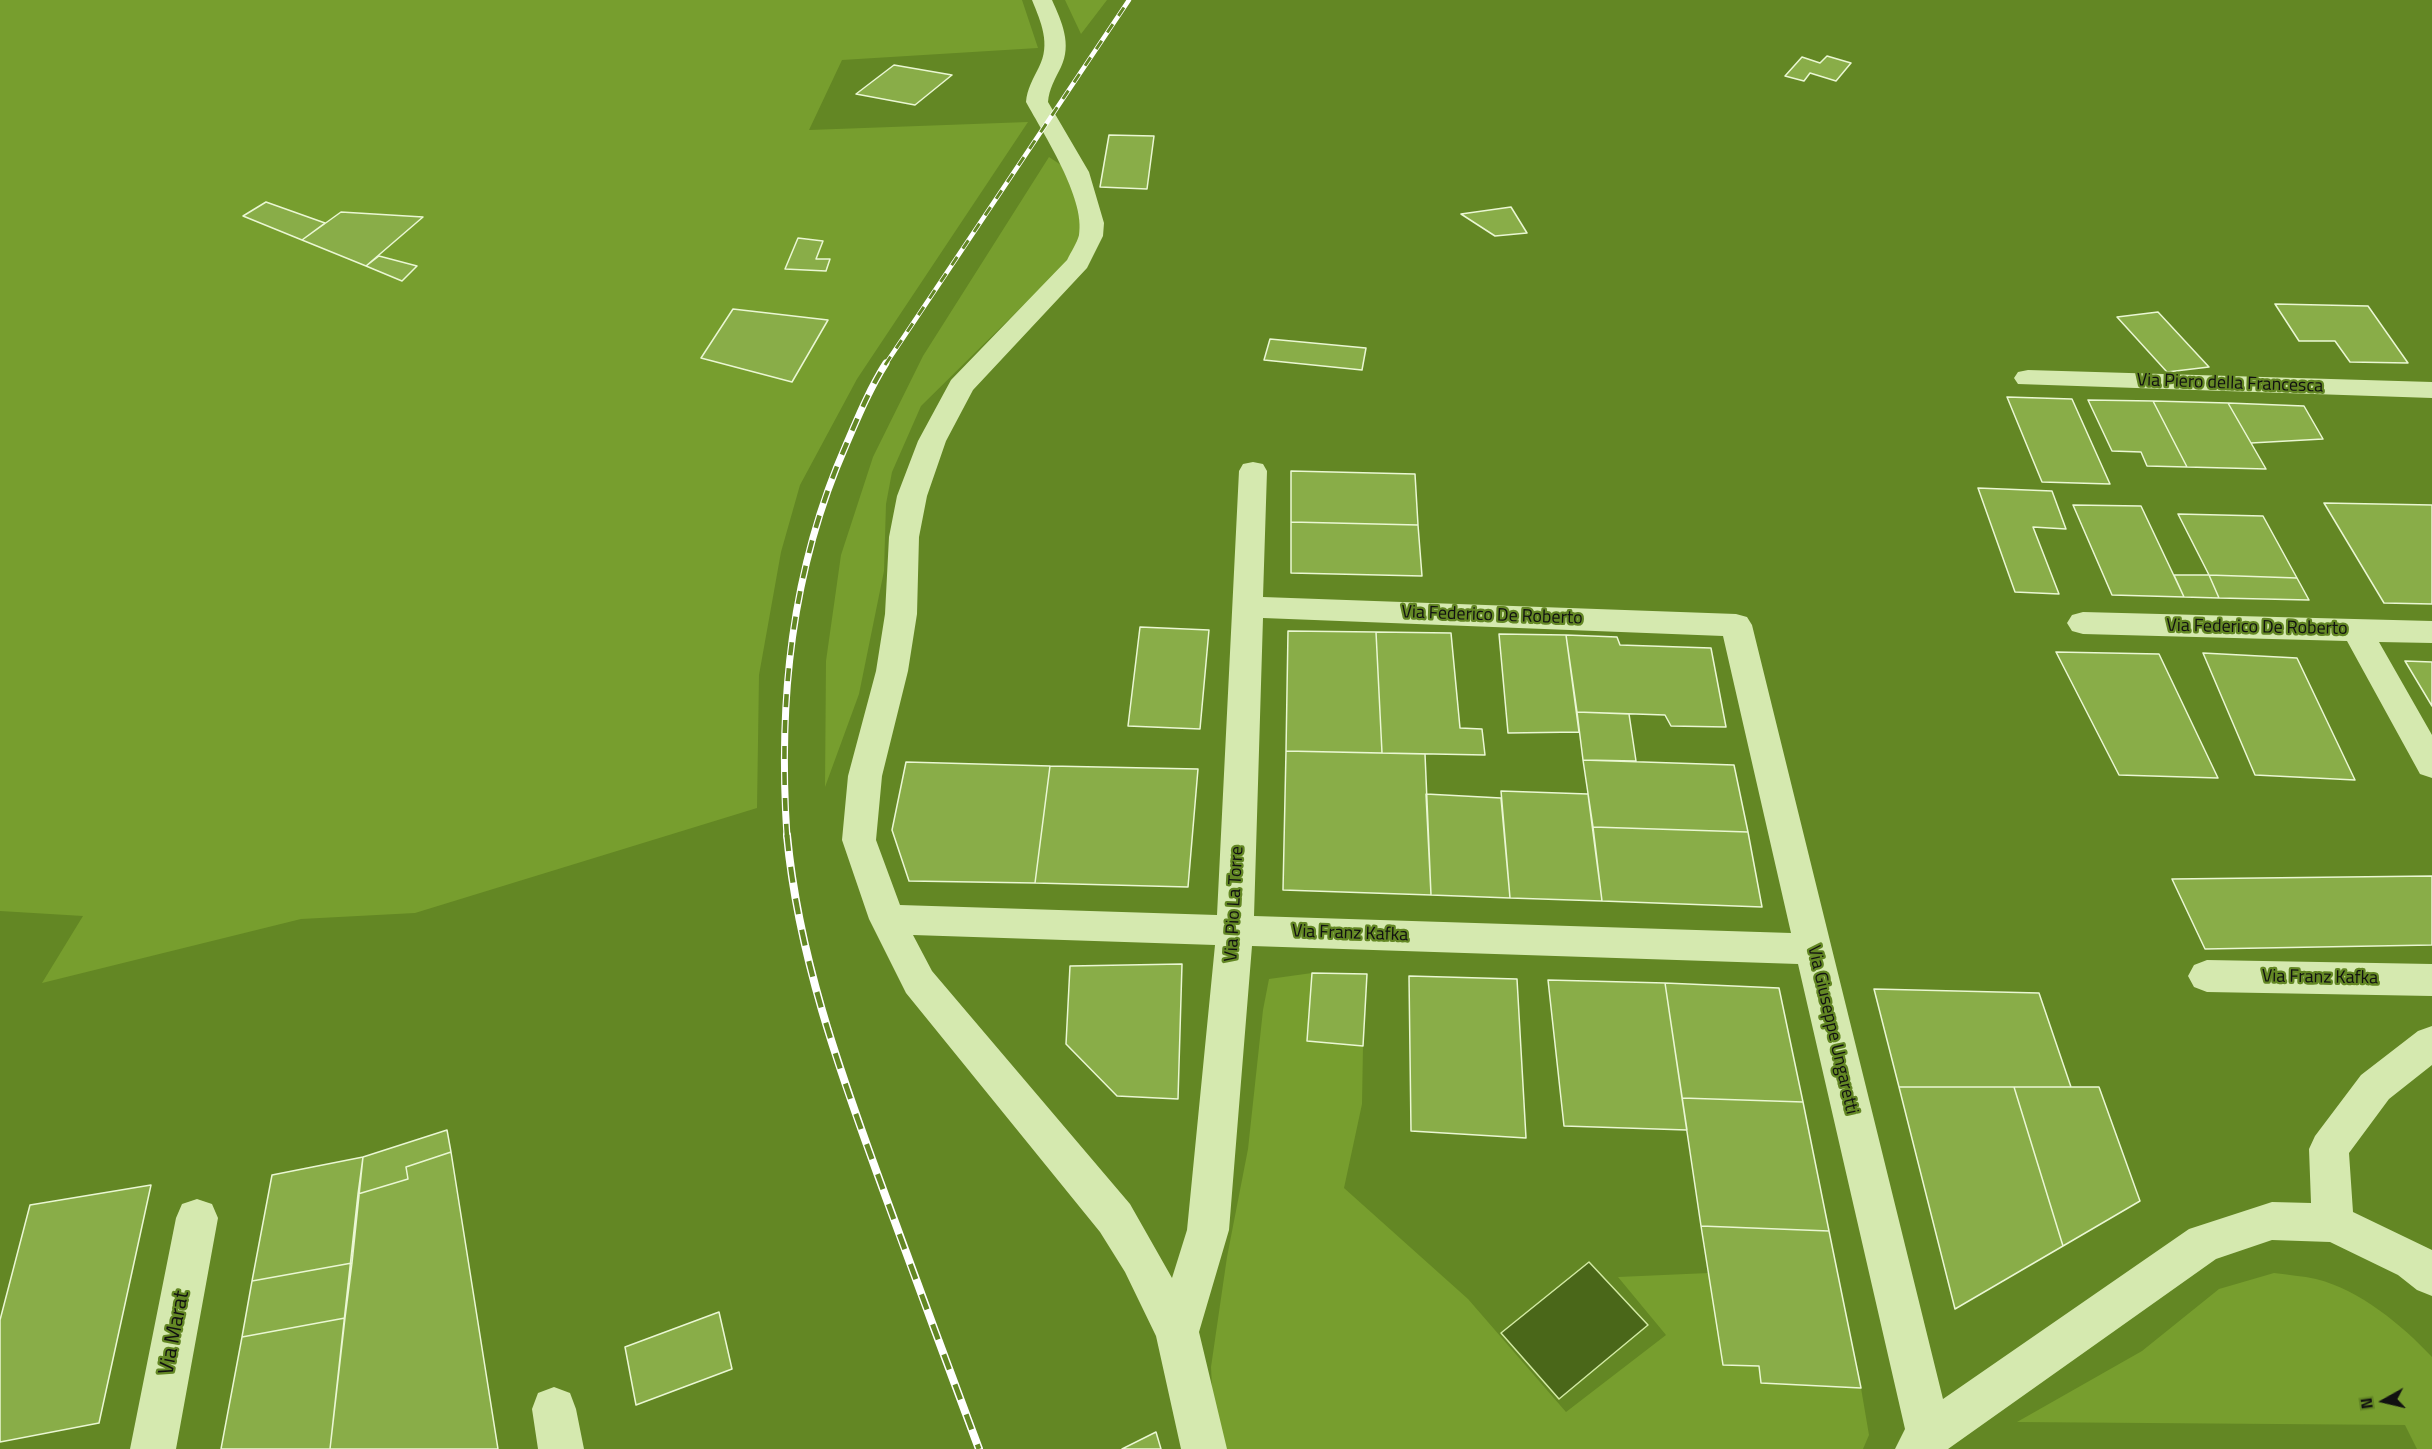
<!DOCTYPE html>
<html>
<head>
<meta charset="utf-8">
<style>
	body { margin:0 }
	#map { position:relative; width:2432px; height:1449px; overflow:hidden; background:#638724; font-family:"Titillium Web",sans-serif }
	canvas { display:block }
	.north { position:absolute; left:2354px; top:1371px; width:60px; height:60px; -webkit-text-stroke:4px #638724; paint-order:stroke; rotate:262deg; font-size:16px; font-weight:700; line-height:24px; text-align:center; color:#111 }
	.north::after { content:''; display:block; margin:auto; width:21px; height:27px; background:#111; clip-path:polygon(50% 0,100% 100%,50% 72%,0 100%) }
</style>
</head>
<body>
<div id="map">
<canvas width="2432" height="1449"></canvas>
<div class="north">N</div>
</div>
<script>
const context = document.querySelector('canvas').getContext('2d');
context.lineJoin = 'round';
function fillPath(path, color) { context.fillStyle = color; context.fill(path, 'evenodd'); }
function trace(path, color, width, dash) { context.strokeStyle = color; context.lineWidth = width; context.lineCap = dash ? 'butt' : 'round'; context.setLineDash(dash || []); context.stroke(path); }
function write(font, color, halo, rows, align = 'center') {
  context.font = font + ' "Titillium Web",sans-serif'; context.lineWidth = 4.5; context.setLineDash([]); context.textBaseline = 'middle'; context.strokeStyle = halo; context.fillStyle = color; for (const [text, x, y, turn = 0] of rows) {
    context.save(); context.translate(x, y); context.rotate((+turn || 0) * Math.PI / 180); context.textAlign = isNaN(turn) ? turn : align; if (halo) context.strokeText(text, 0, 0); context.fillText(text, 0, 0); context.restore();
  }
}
fillPath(new Path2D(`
	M0,0h1022l16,48 -196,12 -33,70 219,-8 -171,257 -57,106 -19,67 -22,123 -2,133 -342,105 -114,6 -259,64 41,-67 -83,-5z
	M1065,0h42l-26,34z
	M1049,157l12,8 13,30 7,31 -5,21 -14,20 -141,139 -29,66 -6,32 -2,67 -25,123 -34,93 1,-126 15,-106 32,-98 50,-101z
	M1312,973l-5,68 56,5 -1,58 -18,84 124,111 98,113 100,-77 -48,-58 91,-4 50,93 3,17 99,5 8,47 -6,14h-640l-10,-38 -2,-44 16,-110 21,-108 15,-139 6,-31z
	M2274,1273c14,2 29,3 42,6 44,11 86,46 116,78v92h-15l-12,-24 -388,-3 125,-71 77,-62z`), '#779e2e');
const water = new Path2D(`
	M1589,1262l59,63 -89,74 -58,-66z`);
fillPath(water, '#4a6719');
trace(water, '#d2eaa3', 1.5);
const building = new Path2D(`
	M1827,56l24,7 -15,18 -26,-8 -6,8 -19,-5 17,-19 18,6z
	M894,65l58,10 -37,30 -59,-11z
	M1109,135l45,1 -7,53 -47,-2z
	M266,202l59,21 -23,17 -59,-24z
	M1511,207l16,26 -32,3 -34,-22z
	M341,212l82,5 -57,49 -64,-26z
	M798,238l25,3 -7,18h14l-4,12 -41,-2z
	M379,256l38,10 -15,15 -36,-15z
	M2275,304l93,2 40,57 -58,-1 -15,-21h-36z
	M733,309l95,11 -36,62 -91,-24z
	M2158,312l51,55 -42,5 -50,-55z
	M1270,339l96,9 -4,22 -98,-10z
	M2007,397l65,2 38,85 -68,-2z
	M2088,400l65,1 34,66 -40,-1 -6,-14 -29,-1z
	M2153,401l75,2 38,66 -79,-2z
	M2228,403l76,3 19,33 -72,4z
	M1291,471l124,3 3,51 -127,-3z
	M1978,488l74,3 14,38 -33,-2 26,67 -44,-2z
	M2324,503l108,2v99l-48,-1z
	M2073,505l68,1 43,91 -72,-2z
	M2178,514l85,2 34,62 -88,-3z
	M1291,522l127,3 4,51 -131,-3z
	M2174,575h35l10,23 -35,-1z
	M2209,575l88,3 12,22 -90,-2z
	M1140,627l69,3 -9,99 -72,-3z
	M1288,631l88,1 6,121 -96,-2z
	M1376,632l75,1 9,95 22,1 3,26 -103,-2z
	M1499,634l67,1 13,97 -71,1z
	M1566,635l51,2 3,8 91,3 15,79 -55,-1 -6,-11 -88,-3z
	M2056,652l103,2 59,124 -99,-3z
	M2203,653l94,5 58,122 -100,-5z
	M2405,661l27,1v44z
	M1577,712l52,2 7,47 -53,-1z
	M1286,751l139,3 6,141 -148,-5z
	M1583,760l151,5 14,67 -155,-5z
	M906,762l144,4 -15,117 -126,-2 -17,-51z
	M1050,766l148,3 -10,118 -153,-4z
	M1501,791l87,3 14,107 -92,-3z
	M1426,794l75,4 9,100 -79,-3z
	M1593,827l155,5 14,75 -160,-6z
	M2432,876v69l-227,4 -33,-70z
	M1182,964l-4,135 -61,-3 -51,-52 4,-78z
	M1312,973l55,1 -4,72 -56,-5z
	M1409,976l108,3 9,159 -115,-7z
	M1548,980l117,3 22,147 -123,-4z
	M1665,983l114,5 24,114 -121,-4z
	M1874,989l165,4 32,94h-172z
	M1899,1087h115l49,159 -108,63z
	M2014,1087h85l41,114 -77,45z
	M1682,1098l121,4 26,129 -128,-5z
	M447,1130l4,22 -45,15 2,12 -50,15 5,-37z
	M451,1152l47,297h-168l28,-255 50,-15 -2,-12z
	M363,1157l-11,106 -100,18 20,-106z
	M151,1185l-52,238 -99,19v-122l30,-115z
	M1701,1226l128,5 32,157 -100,-5 -2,-17 -36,-1z
	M352,1263l-7,55 -103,19 10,-56z
	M719,1312l13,57 -96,36 -11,-58z
	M345,1318l-15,131h-109l21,-112z
	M1156,1432l5,17h-39z`);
fillPath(building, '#89ad48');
trace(building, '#eaf7d3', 1.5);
fillPath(new Path2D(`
	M1032,0h20c10,22 20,44 9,67 -6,12 -12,22 -13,35l41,70 15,51 -1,13 -16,32 -114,122 -27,51 -19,55 -8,41 -2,77 -9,57 -26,105 -6,64 24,65 317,10 22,-444 4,-7 10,-2 10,2 4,7 -4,126 473,17 11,3 5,8 191,774 246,-170 83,-27 39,1 -2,-54 6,-13 46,-61 57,-44 14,-5v39l-43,34 -40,54 4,59 79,38v46l-15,-6 -19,-15 -68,-33 -58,-2 -56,19 -268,190h-53l10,-20 -107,-465 -546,-18 -23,284 -30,102 28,117h-46l-25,-113 -31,-64 -25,-40 -194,-239 -37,-74 -27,-79 6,-64 28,-105 9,-57 4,-77 8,-41 21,-55 33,-61 116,-120c4,-8 10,-17 12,-25 7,-36 -36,-102 -53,-133 1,-13 7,-23 13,-35 12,-23 2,-45 -7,-67zM1263,618l460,18 68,297 -537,-17zM913,935l302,10 -28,285 -15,48 -42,-74 -198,-233z
	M2028,370l404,12v16l-414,-14 -4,-6 4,-6z
	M2083,612l349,9v22l-53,-1 53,93v43l-12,-4 -73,-133 -264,-7 -11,-3 -5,-8 5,-8z
	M2207,960l225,4v32l-225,-4 -13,-5 -6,-11 6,-11z
	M197,1199l15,5 6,14 -42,231h-46l46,-231 6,-14z
	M554,1387l16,6 6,16 8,40h-46l-6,-40 6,-16z`), '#d5e9af');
const railFar2 = new Path2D(`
	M885,365l244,-365`);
const railFar1 = new Path2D(`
	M787,837c-9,-135 4,-267 59,-392 12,-28 24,-57 40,-82`);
const rail = new Path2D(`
	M787,835c11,120 52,234 93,346 32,89 66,179 99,268`);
trace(railFar2, '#fff', 4.5);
trace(railFar1, '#fff', 7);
trace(rail, '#fff', 8);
trace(railFar2, '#638724', 3, [10]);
trace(railFar1, '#638724', 4.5, [13]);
trace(rail, '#638724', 5, [16]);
write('18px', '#111', '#638724', [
	["Via Piero della Francesca",2230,384,2],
	["Via Federico De Roberto",1492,616,2],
	["Via Federico De Roberto",2257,628,1],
	["Via Pio La Torre",1235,904,-87],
	["Via Franz Kafka",1350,934,2],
	["Via Franz Kafka",2320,978,1],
	["Via Giuseppe Ungaretti",1832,1030,77]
]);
write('21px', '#111', '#638724', [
	["Via Marat",175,1333,-79]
]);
</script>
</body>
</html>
